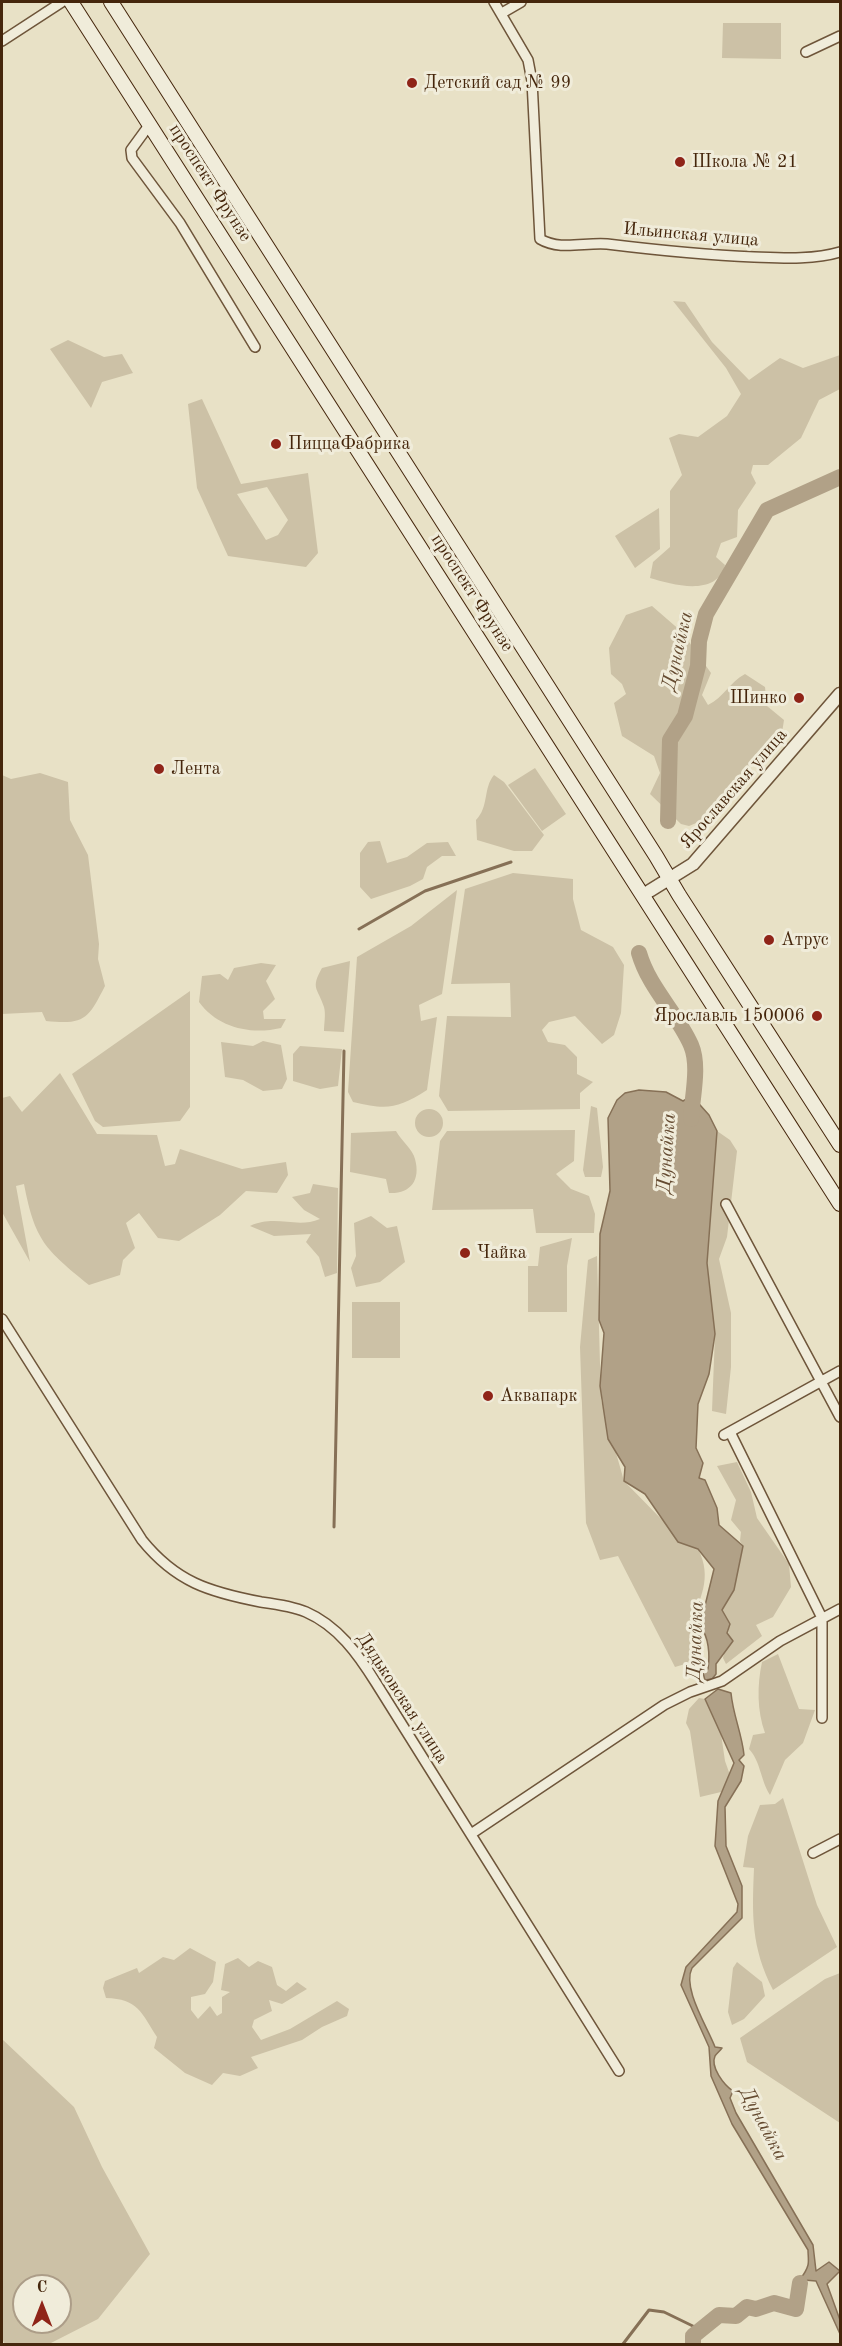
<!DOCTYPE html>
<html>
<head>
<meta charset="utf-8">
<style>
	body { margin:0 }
	#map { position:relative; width:842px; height:2346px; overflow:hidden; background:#e8e1c6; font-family:"Old Standard TT",serif }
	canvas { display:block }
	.frame { position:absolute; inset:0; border:3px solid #45260c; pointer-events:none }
	.north { position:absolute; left:12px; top:2274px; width:60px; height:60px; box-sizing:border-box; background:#f0ecda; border:2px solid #ac9d88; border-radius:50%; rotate:0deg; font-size:16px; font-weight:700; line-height:24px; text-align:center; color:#45260c }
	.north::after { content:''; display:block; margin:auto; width:21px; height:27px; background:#8f2418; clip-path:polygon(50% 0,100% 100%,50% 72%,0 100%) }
</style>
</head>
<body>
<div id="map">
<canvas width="842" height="2346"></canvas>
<div class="frame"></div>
<div class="north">С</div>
</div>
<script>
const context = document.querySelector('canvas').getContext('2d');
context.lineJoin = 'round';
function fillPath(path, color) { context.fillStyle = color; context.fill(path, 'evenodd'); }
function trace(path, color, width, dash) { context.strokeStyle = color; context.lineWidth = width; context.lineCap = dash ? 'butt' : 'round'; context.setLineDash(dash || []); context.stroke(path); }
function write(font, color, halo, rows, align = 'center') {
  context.font = font + ' "Old Standard TT",serif'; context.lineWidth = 6; context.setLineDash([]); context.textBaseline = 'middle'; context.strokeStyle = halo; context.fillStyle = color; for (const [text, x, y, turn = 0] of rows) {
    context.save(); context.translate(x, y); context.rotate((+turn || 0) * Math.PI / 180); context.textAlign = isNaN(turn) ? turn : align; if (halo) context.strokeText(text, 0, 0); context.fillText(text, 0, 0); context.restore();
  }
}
fillPath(new Path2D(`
	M723,23h58v36l-59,-1z
	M673,301l12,1 27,40 37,38 31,-22 23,10 37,-13v34l-21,11 -18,38 -33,27h-15l-2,8 5,10 -18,27 -1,27 -16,6 -5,14 9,8c-8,32 -52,20 -75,13l3,-16 17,-15v-56l12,-16 -13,-37 10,-4 19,3 29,-21 14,-22 -15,-26z
	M68,340l36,17 18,-3 11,19 -31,9 -11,26 -41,-59z
	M202,399l39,85 67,-11 10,80 -12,14 -78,-11 -31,-68 -9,-84zM267,487l21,33 -10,15 -12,5 -29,-46z
	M659,508l1,41 -25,19 -20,-32z
	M652,606l30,26 29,41 -9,22 6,10c16,-8 22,-23 37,-31l20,13 2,19 17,14 -3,19 -39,35 -1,15 -23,25 -29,12 -8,-2 -31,-30 10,-21 -6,-17 -32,-20 -8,-33 12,-9 -4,-10 -11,-10 -2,-26 17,-33z
	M535,768l31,46 -24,17 -34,-46z
	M40,773l28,9 2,38 18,35 11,89 -1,15 7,27c-17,33 -20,39 -59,35l-4,-9 -40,2v-239l9,4z
	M494,775l10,7 40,53 -12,16h-18l-37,-11 -1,-20c13,-13 7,-32 18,-45z
	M380,841l7,22 20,-6 20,-14 21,-1 8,14h-14l-15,11 -4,12 -13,7 -39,13 -11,-12v-34l8,-11z
	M513,873l60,6v20l8,31 32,17 11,18 -3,48 -7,22 -12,9 -27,-28 -26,6 -7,8 6,12 17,3 12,12v17l16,8 -13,11v16l-132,2 -9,-15 8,-80 64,1 -1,-34 -59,1 14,-95z
	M457,890l-15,104 -23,11 2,16 16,-4 -10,73c-30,19 -40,20 -74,12l-5,-10 9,-135 54,-31z
	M350,961l-6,71 -20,-1c0,-7 2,-17 0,-24 -6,-19 -14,-18 -2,-39z
	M261,963l15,2 -10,16 9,18 -12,12 1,8h22l-5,9c-30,7 -63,0 -82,-26l3,-26 18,-2 8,6 6,-12z
	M190,991v116l-10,14 -77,6 -8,-6 -23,-47z
	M263,1041l18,4 6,34 -5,10 -19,2 -20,-11 -18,-3 -4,-35 32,4z
	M300,1046l42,3 -4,37 -18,3 -27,-8v-27z
	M60,1073l37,61 60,1 8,31 10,-2 5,-15 62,20 44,-7 2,13 -11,18 -31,-2 -26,24 -41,26 -21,-3 -19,-25 -13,10 9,25 -12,12 -3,15 -31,10c-44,-36 -54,-44 -65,-101l-8,2 14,76 -28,-50v-114l8,-2 12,16z
	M591,1106l6,2 6,59 -2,10h-16l-2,-7z
	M415 1123a14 14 0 1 1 28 0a14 14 0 1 1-28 0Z
	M575,1130l-1,31 -18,13 15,15 18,7 6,18 -1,19h-58l-3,-24 -101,1 8,-69 7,-10z
	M396,1131c5,9 17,19 19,28 6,22 -5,35 -26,34l-3,-14 -36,-7 1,-39z
	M717,1131l13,9 7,11 -10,86 -8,22 12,54v54l-5,47 -14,-3 3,-77 -8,-71z
	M313,1184l25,4 -1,85 -12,4 -6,-20 -13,-15 5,-8 -37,2 -24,-10c26,-12 46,3 70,-7l-16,-9 -12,-13 18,-4z
	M371,1216l16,12 10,-2 8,36 -25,20 -24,5 -5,-19 5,-12 -2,-33z
	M572,1238l-5,28v46h-39v-46h10l2,-19z
	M597,1256l4,144 23,81 49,50 5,11 20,7c15,29 2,50 -9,78l12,15 -6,19 -20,6 -57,-111 -18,4 -14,-37 -6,-176 8,-87z
	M352,1302h48v56h-48z
	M737,1462l14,30 6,26 32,46 2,23 -18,30 -17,8 6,11 -36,28 -3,-6 7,-34 -8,-13 12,-21 9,-44 -3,-5 1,-9 -10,-12 5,-20 -19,-34z
	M778,1654l21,55 16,1 -12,33 -18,17 -15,35c-10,-16 -9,-33 -21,-46l4,-14 12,-2c-8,-22 -8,-48 -3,-71z
	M699,1698l6,1 15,28 5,34 5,14 -9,17 -21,5 -10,-66 -4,-8 3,-14z
	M783,1798l34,107 20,42 -64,43c-22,-43 -21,-75 -19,-122l-11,-1 5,-31 12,-31 15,-1z
	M190,1948l26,14 -3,20 -8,12 -14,3v13l7,9 12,-13 7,10 5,-3v-16l8,-5 -9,-2 4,-26 13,-6 11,9 9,-6 14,6 5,18 9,6 11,-9 10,7 -25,15 -13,-4 3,11 -18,9 -2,7 9,13 29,-11 47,-28 12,8 -2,7 -25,11 -20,13 -51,17 7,11 -18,8 -17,-3 -11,12 -27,-12 -31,-25 3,-11c-16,-25 -19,-38 -51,-39l-3,-10 2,-7 32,-13 2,5 24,-16 11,3z
	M737,1962l25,20 3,14 -21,23 -12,6 -4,-13 5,-44z
	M840,1973v150l-93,-61 -7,-24 85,-59z
	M2,2039l72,68 28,60 48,87 -52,65 -49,25h-44l-3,-5zM24,2286h36v36h-36z`), '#ccc1a6');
const water = new Path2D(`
	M639,1090l27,2 17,9 9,-5 17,19 8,16 -10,132 8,71 -6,40 -11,30 -2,44 7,15 -4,15 6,2 12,28 2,17 24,21 -9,44 -12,20 8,14 -3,9 6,8 -17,23v10l-4,5 -7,1 -2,-7 5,-4c2,-14 1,-32 -8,-43l14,-57 -16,-20 -20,-7 -33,-48 -21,-13 1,-14 -17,-28 -8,-53 4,-53 -5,-13 1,-86 10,-43 -2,-73 9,-18 8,-7z
	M718,1689l13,4c2,22 11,41 13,62l-5,5 5,6 -3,15 -16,26 1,39 16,40v32l-50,50c-10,20 15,58 23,79l7,1c-2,3 -5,5 -7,8 -5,11 9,29 18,35l-3,7 6,15 77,132 3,26 13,-9 11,9 -13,13 13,36v14l-24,-53 -12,-1 -4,9 -1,16c-13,-20 5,-24 9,-40 1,-4 0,-10 0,-15l-76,-126 -21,-48 -2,-29 -28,-62 5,-18 51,-55 1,-8 -23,-58 3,-45 16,-38 -29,-64z`);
fillPath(water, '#b1a187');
trace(water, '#867056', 1.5);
trace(new Path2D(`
	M359,929l66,-38 86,-29
	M334,1527l10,-476
	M623,2344l26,-34 15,2 37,18`), '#867056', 3);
trace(new Path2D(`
	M668,821l2,-81 15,-24 13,-50 1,-25 7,-27 61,-104 73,-33
	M639,953c10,35 38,60 52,92 9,21 1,52 0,74
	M693,2344v-8l26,-21 17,1 11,-9 9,2 18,-6 22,6 4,-26`), '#b1a187', 16);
const minor = new Path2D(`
	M494,2l34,58 4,21 8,158c20,12 45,3 67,5 49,6 97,11 147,13 28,1 59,3 86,-5
	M502,13l19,-11
	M2,41l60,-39
	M806,52l34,-16
	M150,124l-19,26 1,8 48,65 75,124
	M726,1204l114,213
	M2,1319l140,221c34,42 67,52 119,62 15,2 31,4 45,10 32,14 52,42 70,71l243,388
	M730,1432l92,186v100
	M724,1435l116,-64
	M471,1834l193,-129 26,-13 32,-11 58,-40 60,-32
	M813,1853l27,-14`);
const tertiary = new Path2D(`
	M643,895l50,-31 147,-170`);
const secondary = new Path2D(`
	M71,2l769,1202
	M111,2l545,854 23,39 161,250`);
trace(minor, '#6e553a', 12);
trace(tertiary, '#6e553a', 15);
trace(secondary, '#45260c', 16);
trace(minor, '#f0ecda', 9);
trace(tertiary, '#f0ecda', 12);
trace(secondary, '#f0ecda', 14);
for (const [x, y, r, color] of [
	[412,83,6,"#8f2418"],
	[680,162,6,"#8f2418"],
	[276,444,6,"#8f2418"],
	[799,698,6,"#8f2418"],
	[159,769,6,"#8f2418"],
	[769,940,6,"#8f2418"],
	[817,1016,6,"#8f2418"],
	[465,1253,6,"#8f2418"],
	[488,1396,6,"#8f2418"]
]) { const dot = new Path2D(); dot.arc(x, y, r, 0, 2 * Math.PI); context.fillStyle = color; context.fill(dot); trace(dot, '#f0ecda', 2); }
write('18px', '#45260c', '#f0ecda', [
	["Детский сад № 99",424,83],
	["Школа № 21",692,162],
	["ПиццаФабрика",288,444],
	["Шинко",787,698,"right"],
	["Лента",171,769],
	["Атрус",781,940],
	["Ярославль 150006",805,1016,"right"],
	["Чайка",477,1253],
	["Аквапарк",500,1396]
], 'left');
write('18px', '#45260c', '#f0ecda', [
	["проспект Фрунзе",210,183,57],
	["Ильинская улица",691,235,5],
	["проспект Фрунзе",472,593,57],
	["Ярославская улица",734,789,-49],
	["Дядьковская улица",402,1698,57]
]);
write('italic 20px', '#654b31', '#f0ecda', [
	["Дунайка",678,651,-77],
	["Дунайка",667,1153,-86],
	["Дунайка",696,1641,-88],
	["Дунайка",763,2124,62]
]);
</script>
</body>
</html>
